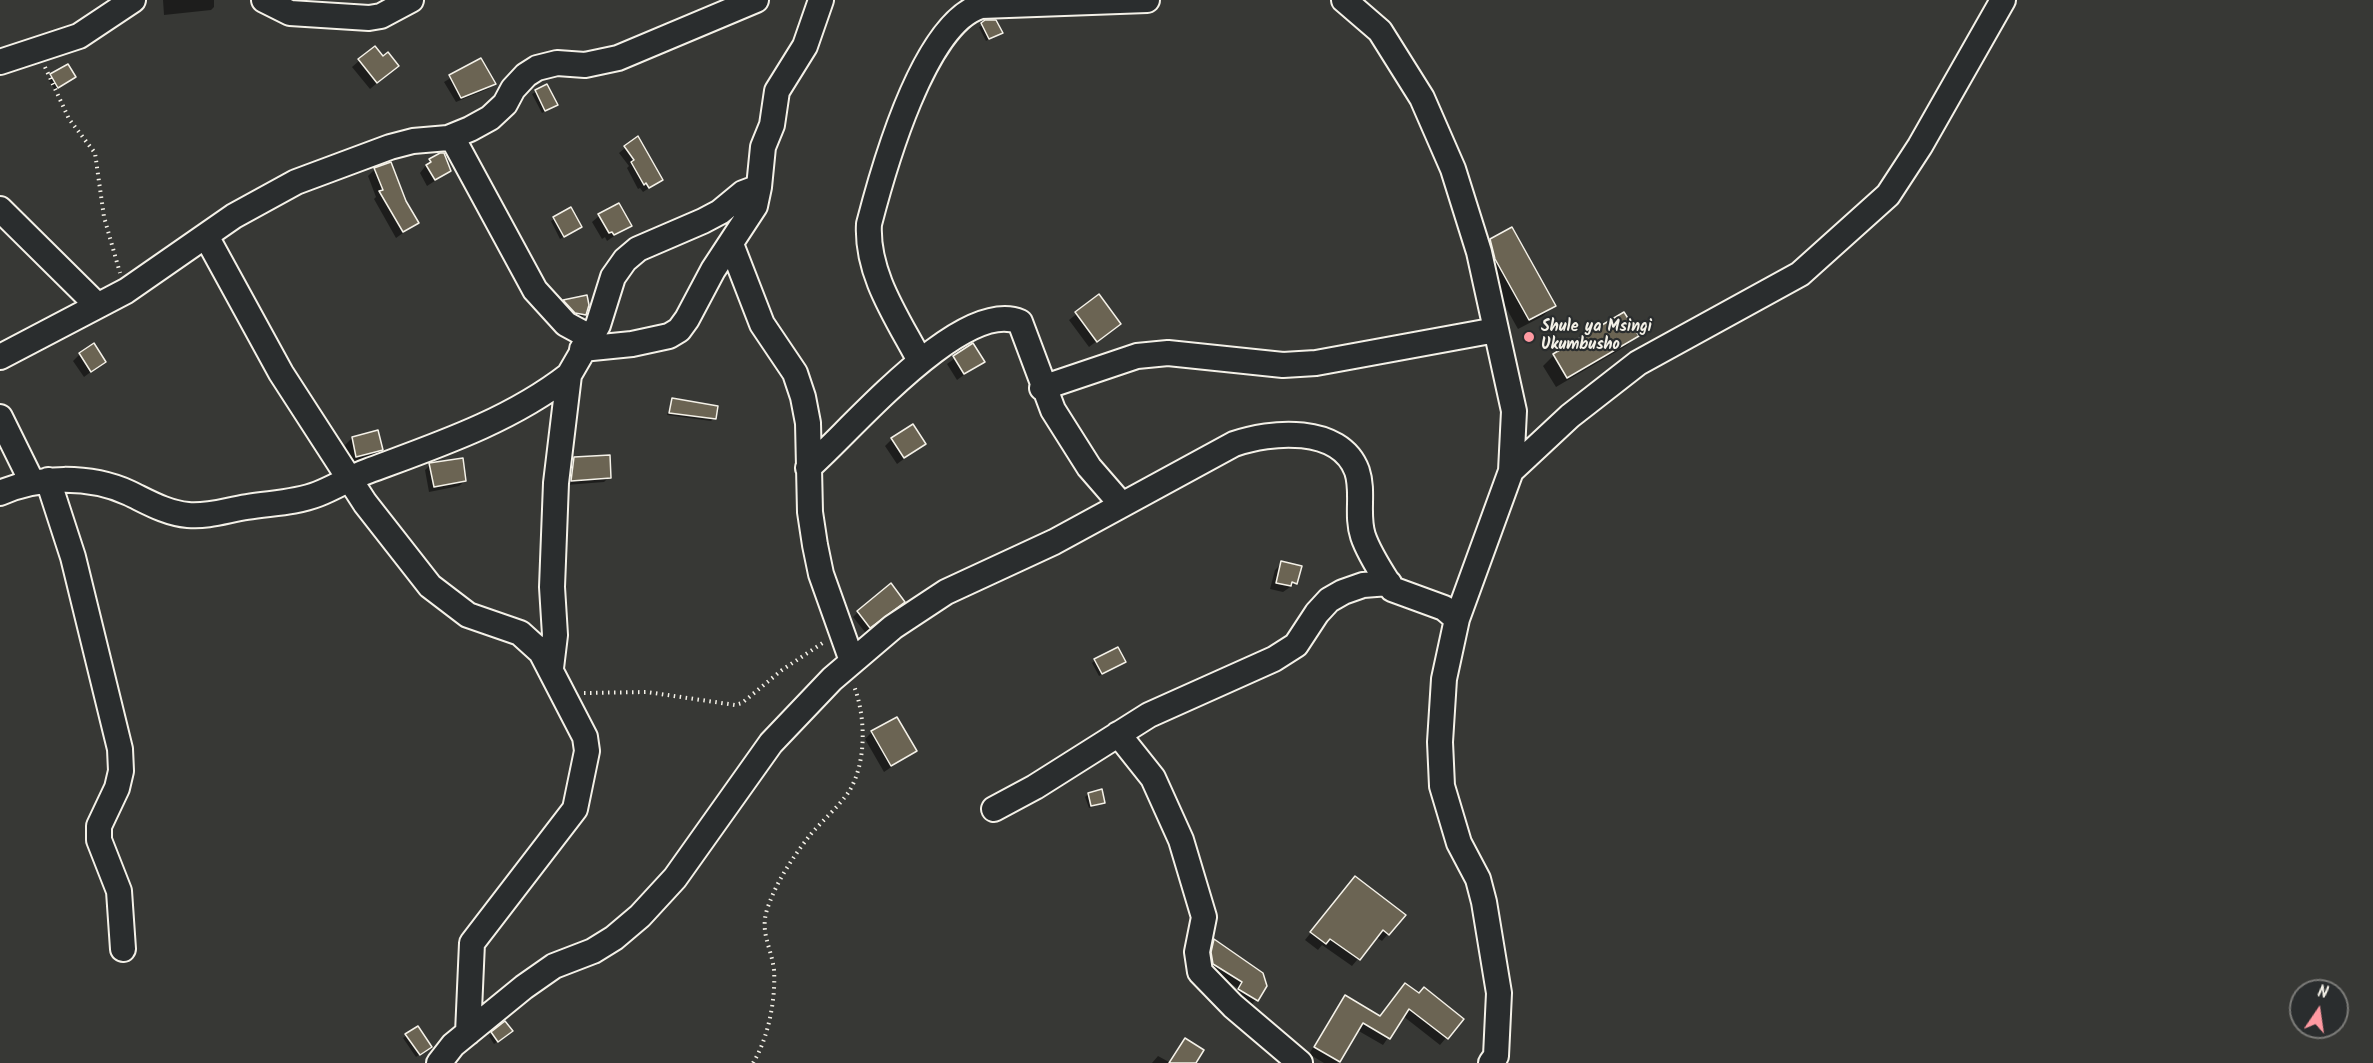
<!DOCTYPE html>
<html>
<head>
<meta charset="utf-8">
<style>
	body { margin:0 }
	#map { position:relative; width:2373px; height:1063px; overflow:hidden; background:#373835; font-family:Kalam,sans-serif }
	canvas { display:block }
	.north { position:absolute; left:2289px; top:979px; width:60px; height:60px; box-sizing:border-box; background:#2a2d2e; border:2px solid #7b7b78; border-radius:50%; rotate:13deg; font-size:16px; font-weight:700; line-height:24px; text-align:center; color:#f4f1e8 }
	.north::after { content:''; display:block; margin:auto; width:21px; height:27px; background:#ff9aa2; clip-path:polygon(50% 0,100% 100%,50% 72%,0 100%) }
</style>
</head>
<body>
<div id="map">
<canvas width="2373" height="1063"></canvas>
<div class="north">N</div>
</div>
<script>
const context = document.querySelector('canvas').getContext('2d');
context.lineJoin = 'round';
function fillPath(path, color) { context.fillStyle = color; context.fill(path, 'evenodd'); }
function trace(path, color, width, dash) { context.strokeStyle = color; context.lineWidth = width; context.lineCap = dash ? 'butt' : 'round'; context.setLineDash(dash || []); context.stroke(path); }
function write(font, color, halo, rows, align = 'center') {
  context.font = font + ' Kalam,sans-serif'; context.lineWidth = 4.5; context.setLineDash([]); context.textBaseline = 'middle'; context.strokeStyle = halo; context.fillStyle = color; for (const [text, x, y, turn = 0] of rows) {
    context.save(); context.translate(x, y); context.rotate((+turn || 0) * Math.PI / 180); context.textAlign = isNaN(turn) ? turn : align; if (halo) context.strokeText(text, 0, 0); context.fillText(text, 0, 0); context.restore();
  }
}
fillPath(new Path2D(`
	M163,0h51v7l-3,3 -47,5z
	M995,21l6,11 -15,9 -7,-14z
	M374,48l8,10 15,8 -27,23 -18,-22z
	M481,60l13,24 -6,5 -32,13 -12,-20z
	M51,76l23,1 -19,13 -7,-11z
	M547,86l9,19 -14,8 -10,-19z
	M637,138l24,42 -18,12 -3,-4 -2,1 -11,-21 2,-2 -10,-13z
	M430,160l20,11 -23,15 -7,-13z
	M375,169l42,54 -21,15 -22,-39 2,-2 -8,-21z
	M571,209l9,18 -20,12 -9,-18z
	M599,216l31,9 -23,16 -2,-4 -3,2 -10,-17z
	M1491,240l63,65 -11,11 -25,13 -33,-59 -5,-19z
	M586,297l-1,17 -7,7 -21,-14 7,-6z
	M1098,297l21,27 -30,23 -20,-27z
	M1637,336l-11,10 -70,41 -13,-21 11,-11z
	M973,345l10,16 -26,19 -10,-16z
	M80,354l24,8 -20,15 -11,-16z
	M672,400l42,18 -3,3 -44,-6z
	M352,438l29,12 -7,7 -24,6 -5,-18z
	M892,439l32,5 -27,20 -12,-18z
	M574,458l35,19 -5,5 -38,3 3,-21z
	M430,465l35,16 -6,5 -30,6 -4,-22z
	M1282,563l14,20 -13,9 -13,-3 5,-19z
	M898,607l-33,25 -12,-15 5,-5z
	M1095,660l26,4 -22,12 -7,-13z
	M872,732l43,19 -31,21 -19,-33z
	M1088,794l16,8 -15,6 -4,-11z
	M1349,885l54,31 -21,25 -6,-4 -24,29 -30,-21 -4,5 -13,-10z
	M1214,941l22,13 -2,3 31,29 -14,20 -17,-11 4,-7 -30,-19 1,-24z
	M1399,991l62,29 -21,25 -37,-29 -20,29 -26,-15 -20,33h-13l-15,-9 36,-57 34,20z
	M417,1028l10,21 -11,8 -13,-19z
	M492,1033l16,1 -14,10 -5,-8z
	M1185,1040l1,23h-34l6,-7 11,6z`), '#0007');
const building = new Path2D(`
	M985,20h11l7,13 -14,6 -8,-16z
	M375,46l8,10 5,-4 11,14 -22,17 -19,-24z
	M481,58l15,26 -35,14 -12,-23z
	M68,64l8,13 -18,11 -8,-14z
	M547,84l11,21 -13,6 -10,-21z
	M638,136l25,44 -14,8 -3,-5 -2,2 -13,-23 3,-2 -10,-14z
	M440,153h4l7,18 -16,9 -9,-15 5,-3 -2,-3z
	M391,162l15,39 13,22 -16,9 -24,-41 4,-1 -9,-22z
	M619,203l13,23 -18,9 -2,-3 -3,1 -11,-19z
	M571,207l11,20 -18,10 -11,-20z
	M1512,227l44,79 -27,14 -34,-61 -5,-20z
	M1099,294l22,30 -24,18 -22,-30z
	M587,295l2,10 -3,10 -11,-2 -12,-13z
	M1624,312l15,24 -72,42 -14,-24z
	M94,343l12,19 -15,10 -12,-19z
	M973,343l12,19 -21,12 -11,-18z
	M672,398l46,8 -2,13 -47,-6z
	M913,424l13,20 -22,14 -13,-20z
	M378,430l5,20 -27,7 -4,-20z
	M610,455l1,23 -40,3 3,-24z
	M463,458l3,23 -32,6 -5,-24z
	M1281,561l21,5 -5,18 -5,-2 -1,4 -15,-3z
	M891,583l14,19 -35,26 -13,-17z
	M1118,647l8,15 -24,12 -8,-15z
	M897,717l20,34 -26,15 -20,-35z
	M1102,789l3,14 -14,3 -3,-13z
	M1355,876l51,39 -17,20 -6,-5 -23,30 -30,-21 -4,5 -16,-12z
	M1214,939l49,34 4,13 -9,15 -20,-12 4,-7 -29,-18 -2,-12z
	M1405,983l14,10 5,-6 40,32 -16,20 -39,-30 -19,30 -27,-16 -23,39 -26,-15 31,-52 35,21z
	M505,1021l8,10 -15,11 -7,-10z
	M418,1026l14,21 -12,8 -15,-21z
	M1185,1038l19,12 -8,13h-27z`);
fillPath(building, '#6b6453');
trace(building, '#f4f1e8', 1.5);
const minor = new Path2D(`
	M264,0l26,13 79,5 12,-2 30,-16
	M1344,0l36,31 42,67 31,71 26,83 35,159 -3,60 -54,148 -13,60 -4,63 2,44 17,57 19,36 6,23 15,91 -3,63 -5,7
	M0,62l79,-26 54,-36
	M452,137l83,153 31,34 24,13
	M0,209l97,96
	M206,236l75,137 84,130 65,83 38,29 52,18 21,19 44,85 2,14 -12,58 -103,134 -4,90
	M731,244l31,80 33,49 8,24 5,26 2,89 5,33 6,29 31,87
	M582,349l50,-5 37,-8 10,-6 8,-11 26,-49 42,-64 4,-19 4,-40 9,-22 5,-34 28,-45 16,-46
	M0,357l126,-66 108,-75 62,-34 94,-35 23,-6 35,-3 22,-9 20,-11 15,-14 8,-15 13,-14 11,-7 20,-5 28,2 33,-7 138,-58
	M920,361c-22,-42 -54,-87 -51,-137 14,-54 55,-201 112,-218l166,-6
	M1042,388l95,-32 31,-3 115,12 33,-2 180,-33
	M0,417l32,65
	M808,468c42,-36 154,-171 212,-146l33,88 36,57 33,38
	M1511,471l59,-55 68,-53 162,-89 88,-79 32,-49 83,-146
	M48,480l25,77 47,192 1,22 -4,17 -18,38v14l20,51 4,58
	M0,493c39,-17 89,-18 129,0 19,9 37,20 59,22 20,2 39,-5 59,-8 24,-4 48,-4 71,-13 18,-7 33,-17 50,-23 70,-26 142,-50 201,-96
	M551,668l4,-33 -3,-48 4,-104 13,-108 29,-50 15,-48 12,-17 13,-11 65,-28 17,-9 23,-19 16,-6
	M1118,734l35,44 28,62 23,77 -7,35 3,20 33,34 67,57
	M994,809l41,-22 114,-72 125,-56 22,-14 21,-32 12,-13 14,-8 20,-7 26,-2
	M439,1063l14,-18 71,-58 30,-21 39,-15 21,-13 26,-22 35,-38 96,-135 61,-64 61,-52 53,-35 108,-50 180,-98c36,-13 106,-19 123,27 7,21 -1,44 6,65 6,18 19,37 29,53l52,19 13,11`);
trace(minor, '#f4f1e8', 28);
trace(new Path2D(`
	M45,67l24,52 26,34 9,64 16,56
	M584,693l63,-1 88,13 7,-2 40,-33 42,-28
	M753,1063c15,-24 23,-64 21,-93 -3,-25 -16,-39 -5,-66 9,-25 26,-50 42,-70 12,-14 27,-27 37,-41 19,-29 18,-76 6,-107`), '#f4f1e8', 4, [1.5, 4.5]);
trace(minor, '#2a2d2e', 24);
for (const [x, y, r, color] of [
	[1529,337,6,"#ff9aa2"]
]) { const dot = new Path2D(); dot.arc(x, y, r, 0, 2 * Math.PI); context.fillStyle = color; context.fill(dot); trace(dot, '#2a2d2e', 2); }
write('bold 16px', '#f4f1e8', '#2a2d2e', [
	["Shule ya Msingi",1541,328],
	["Ukumbusho",1541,346]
], 'left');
</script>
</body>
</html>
